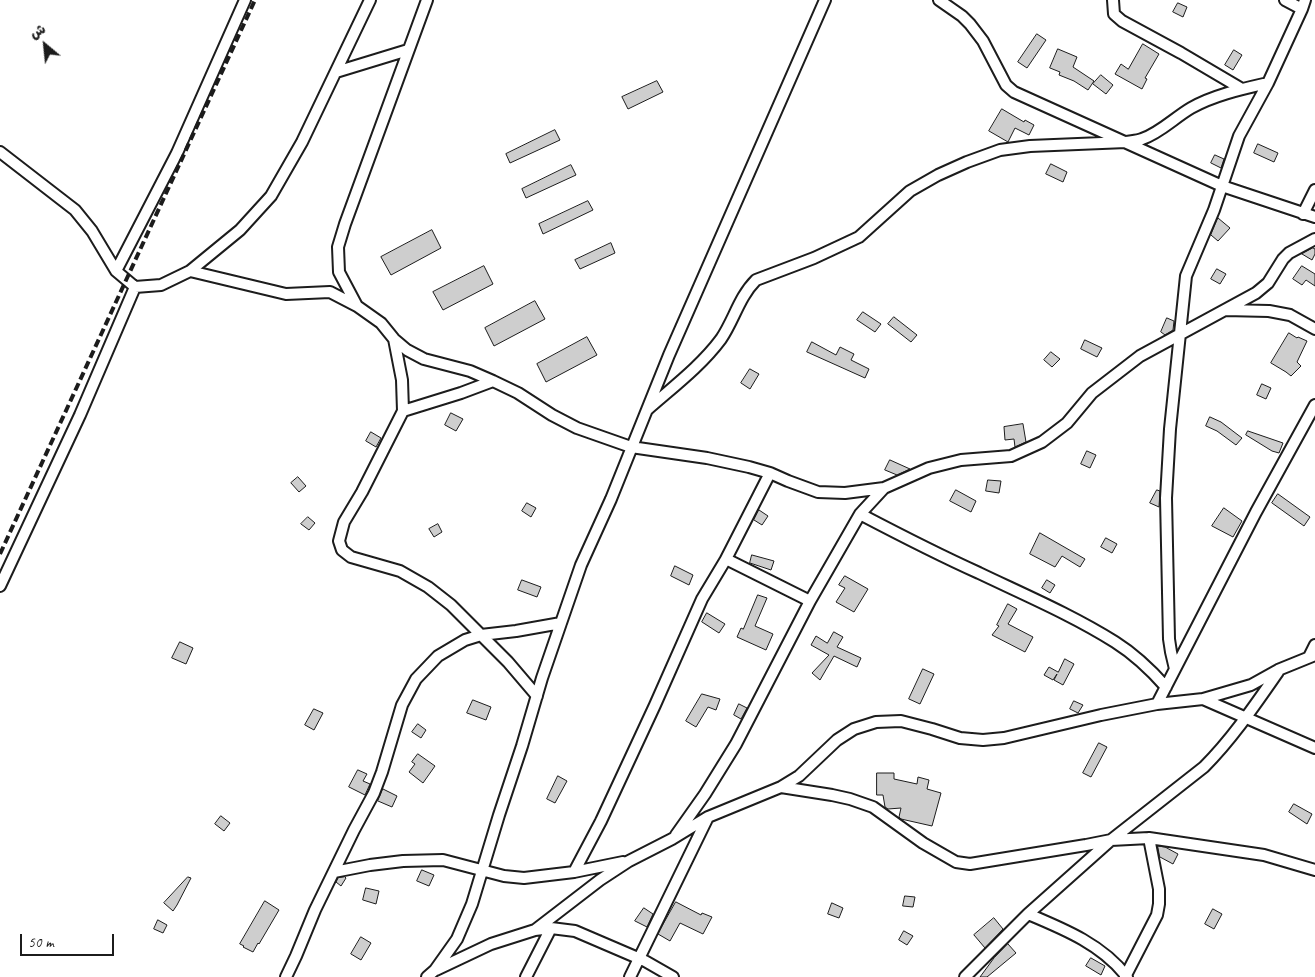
<!DOCTYPE html>
<html>
<head>
<meta charset="utf-8">
<style>
	body { margin:0 }
	#map { position:relative; width:1315px; height:977px; overflow:hidden; background:#fff; font-family:Caveat,"Playpen Sans Arabic",sans-serif }
	canvas { display:block }
	.north { position:absolute; left:20px; top:20px; width:50px; height:50px; -webkit-text-stroke:4px #fff; paint-order:stroke; rotate:332deg; font-size:14px; font-weight:700; line-height:20px; text-align:center; color:#1c1c1c }
	.north::after { content:''; display:block; margin:auto; width:18px; height:22px; background:#1c1c1c; clip-path:polygon(50% 0,100% 100%,50% 72%,0 100%) }
	.scale { position:absolute; left:20px; top:934px; width:94px; height:22px; box-sizing:border-box; border:2px solid #1c1c1c; border-top:0; padding-left:6px; font-size:15px; line-height:18px; white-space:nowrap; color:#1c1c1c; -webkit-text-stroke:4px #fff; paint-order:stroke }
</style>
</head>
<body>
<div id="map">
<canvas width="1315" height="977"></canvas>
<div class="north">ش</div>
<div class="scale">50 m</div>
</div>
<script>
const context = document.querySelector('canvas').getContext('2d');
context.lineJoin = 'round';
function fillPath(path, color) { context.fillStyle = color; context.fill(path, 'evenodd'); }
function trace(path, color, width, dash) { context.strokeStyle = color; context.lineWidth = width; context.lineCap = dash ? 'butt' : 'round'; context.setLineDash(dash || []); context.stroke(path); }
const building = new Path2D(`
	M1178,3l9,4 -4,10 -10,-5z
	M1037,34l9,6 -19,28 -9,-6z
	M1143,44l16,10 -14,24 2,1 -5,10 -27,-15 6,-10 7,5z
	M1058,49l19,8 -4,10 21,14 -6,9 -14,-9 -15,-6 1,-3 -10,-4z
	M1234,50l8,5 -9,15 -8,-5z
	M1101,75l12,10 -7,9 -13,-10z
	M657,81l6,11 -35,17 -6,-12z
	M1002,109l22,13 1,-2 9,5 -5,10 -14,-7 -7,14 -19,-11z
	M555,130l5,10 -50,23 -4,-9z
	M1258,144l20,9 -4,9 -20,-9z
	M1215,155l9,4 -3,9 -10,-5z
	M1051,164l16,8 -4,10 -17,-8z
	M571,165l5,10 -50,23 -4,-9z
	M588,201l5,9 -50,24 -4,-10z
	M1218,218l12,10 -12,13 -7,-6z
	M432,230l9,18 -50,27 -10,-18z
	M611,243l4,10 -35,16 -5,-9z
	M1313,248l2,1v5l-3,6 -10,-6z
	M484,266l9,18 -50,26 -10,-18z
	M1302,266l13,8v12l-9,-6 -4,5 -9,-6z
	M1217,269l9,5 -6,10 -9,-5z
	M535,301l10,18 -51,27 -9,-18z
	M863,312l18,12 -6,8 -18,-12z
	M894,317l23,18 -6,7 -23,-18z
	M1167,318l7,3 -1,9 -8,5 -4,-3z
	M1289,333l8,5 1,-1 9,4 -10,21 4,4 -10,10 -5,-4 -15,-9z
	M587,337l10,18 -51,27 -9,-18z
	M1085,340l17,8 -5,9 -16,-8z
	M812,342l24,13 4,-8 14,7 -3,6 18,9 -4,9 -58,-26z
	M1051,352l9,7 -8,8 -8,-7z
	M750,369l9,5 -9,15 -9,-6z
	M1262,384l9,4 -5,11 -9,-4z
	M451,413l12,6 -7,12 -11,-6z
	M1210,417l11,5 21,16 -6,7 -19,-14 -11,-5z
	M1023,424l3,18 -11,5 -1,-8 -9,1 -1,-13z
	M1248,431l35,12 -4,10 -7,-2 -26,-16z
	M371,432l10,6 -5,9 -10,-6z
	M1087,451l9,4 -6,13 -9,-4z
	M890,460l20,9 -13,6 -12,-5z
	M298,477l8,9 -7,6 -8,-9z
	M988,480l13,1 -2,12 -13,-2z
	M956,490l20,11 -5,11 -21,-11z
	M1157,490l3,1 -1,16 -9,-4z
	M1278,494l32,23 -6,9 -32,-23z
	M527,503l9,5 -5,9 -9,-6z
	M1224,508l18,13 -9,16 -21,-11z
	M759,510l9,6 -6,9 -8,-5z
	M308,517l7,6 -6,7 -8,-6z
	M438,524l4,8 -8,5 -5,-8z
	M1040,533l45,26 -5,8 -18,-11 -7,11 -25,-13z
	M1106,538l11,6 -5,9 -11,-6z
	M752,555l22,6 -3,9 -21,-7z
	M675,566l18,9 -4,10 -18,-9z
	M845,576l23,13 -14,23 -18,-10 9,-14 -6,-3z
	M522,580l19,7 -4,10 -19,-7z
	M1047,580l8,5 -5,8 -8,-5z
	M758,595l9,3 -12,28 18,8 -7,16 -29,-13 4,-9 2,1z
	M1008,604l9,5 -9,15 25,13 -8,15 -33,-17 7,-9 -2,-1z
	M707,613l18,11 -6,9 -17,-11z
	M834,632l9,5 -6,10 24,11 -4,9 -23,-11 -14,24 -8,-7 17,-18 -18,-10 5,-9 11,7z
	M180,642l13,6 -7,16 -14,-6z
	M1065,659l9,5 -11,21 -9,-5 3,-6 -4,6 -9,-5 5,-8 9,5z
	M923,669l11,5 -14,30 -11,-5z
	M702,694l18,5 -4,11 -8,-3 -12,20 -10,-6z
	M473,700l18,7 -5,13 -19,-7z
	M1074,701l9,4 -5,8 -8,-4z
	M739,704l8,4 -6,11 -7,-4z
	M314,709l9,4 -9,17 -9,-5z
	M418,724l8,6 -5,8 -9,-6z
	M1099,743l8,4 -16,30 -8,-4z
	M418,754l17,12 -12,17 -14,-11 6,-8 -3,-2z
	M358,770l9,4 -4,7 7,3 -5,11 -16,-8z
	M877,773h17v6l23,5 1,-7 11,3 -2,9 14,4 -9,33 -31,-7 -2,-2 2,-9 -13,1 -3,-2 -2,-12h-6z
	M558,776l9,5 -12,22 -8,-4z
	M383,789l14,7 -5,11 -14,-6z
	M1294,804l18,10 -5,10 -18,-12z
	M221,816l9,7 -6,8 -9,-7z
	M1158,846l7,1 13,7 -5,10 -13,-7z
	M422,870l12,5 -5,11 -12,-5z
	M188,877l3,1 -14,27 -4,6 -9,-8z
	M345,877l1,1 -5,8 -5,-4 2,-4z
	M366,888l13,3 -3,13 -13,-4z
	M905,896l10,1 -2,10 -10,-1z
	M265,901l14,9 -20,34 -1,-1 -5,9 -10,-5 1,-1 -4,-2z
	M676,902l25,13 1,-2 10,4 -9,17 -23,-11 -10,18 -12,-7z
	M832,903l11,5 -4,10 -11,-4z
	M644,908l9,6 -6,13 -12,-6z
	M1213,909l9,5 -8,15 -9,-5z
	M994,918l9,11 -18,19 -11,-13z
	M158,920l9,5 -4,8 -9,-4z
	M904,931l9,5 -6,9 -8,-5z
	M361,937l10,6 -10,17 -10,-6z
	M1008,944l8,9 -29,24h-7l14,-19z
	M1091,958l14,8 -4,9 -15,-9z`);
fillPath(building, '#cecece');
trace(building, '#1c1c1c', 1);
const street = new Path2D(`
	M939,0l23,16 8,8 13,17 23,44 8,7 208,94 93,31
	M1113,0l1,14 8,7 59,32 61,36
	M1285,0l17,9
	M336,72l72,-22
	M0,152l75,58 17,21 24,40 19,16
	M1303,214l12,-24
	M116,271l61,-118 68,-153
	M190,271l96,23 44,-2 27,14 24,17 13,16 13,11 17,9 46,12 23,10 25,12 34,22 25,13 54,19 76,11 42,9 21,6 18,8 30,11 27,1 39,-5 45,-20 32,-8 50,-4 31,-14 25,-19 25,-30 48,-37 116,-63 12,-10 15,-24 6,-6 26,-14
	M357,306l-18,-34 -1,-25 7,-23 82,-224
	M1225,310l44,1 21,4 25,14
	M394,339l8,41 1,31 -41,81 -18,30 -5,19 3,9 9,7 49,14 28,16 23,18 57,57 29,34
	M648,409c25,-22 53,-43 73,-70 13,-19 18,-42 35,-59l58,-22 45,-21 51,-46 28,-16 29,-13 33,-12 30,-4 96,-4c5,-1 11,-1 16,-3 18,-6 32,-21 49,-31 23,-13 51,-19 77,-25
	M403,411l58,-18 32,-12
	M860,514c40,21 79,41 119,59 46,22 93,42 136,69 19,12 36,28 51,45
	M726,559l84,42
	M0,586l80,-171 55,-128 26,-2 29,-14 50,-41 31,-34 31,-54 68,-142
	M1309,657l6,-12
	M1175,669l-4,-17 -2,-13 -3,-141 4,-69 16,-153 28,-66 25,-74 29,-53 34,-74 3,-9
	M1203,699l112,49
	M1157,704l99,-192 59,-107
	M781,787l51,8 18,4 23,8 50,36 33,19 14,2 116,-19 25,-5 38,-2 115,17 51,15
	M676,835l29,-41 31,-50 74,-143 50,-87 24,-26
	M334,872l36,-7 33,-4 40,-1 61,16 20,2 50,-6 49,-10
	M574,872l27,-51 54,-116 47,-106 24,-40 44,-86
	M1028,914c36,15 75,31 99,63
	M535,930l65,-50 29,-19 43,-22 36,-22 73,-30 18,-11 38,-36 17,-11 22,-7 25,-1 31,8 28,9 23,2 21,-2 97,-23 56,-11 46,-5 48,-14 27,-15 37,-15
	M436,970l55,-26 44,-14 16,-2 24,3 70,30 28,16
	M286,977l10,-21 19,-46 39,-80 20,-37 8,-21 20,-67 14,-26 22,-23 27,-16 16,-5 35,-4 45,-8
	M427,977l8,-7 22,-31 15,-35 27,-89 23,-69 20,-68 39,-113 30,-66 58,-144 156,-355
	M526,977l25,-49
	M630,977l78,-160
	M965,977l63,-63 83,-74 93,-73c28,-28 51,-62 74,-95
	M1125,977l32,-62 2,-11v-15l-10,-51`);
trace(street, '#1c1c1c', 14);
trace(street, '#fff', 10);
trace(new Path2D(`
	M0,554l255,-554`), '#1c1c1c', 4, [8, 4]);
</script>
</body>
</html>
